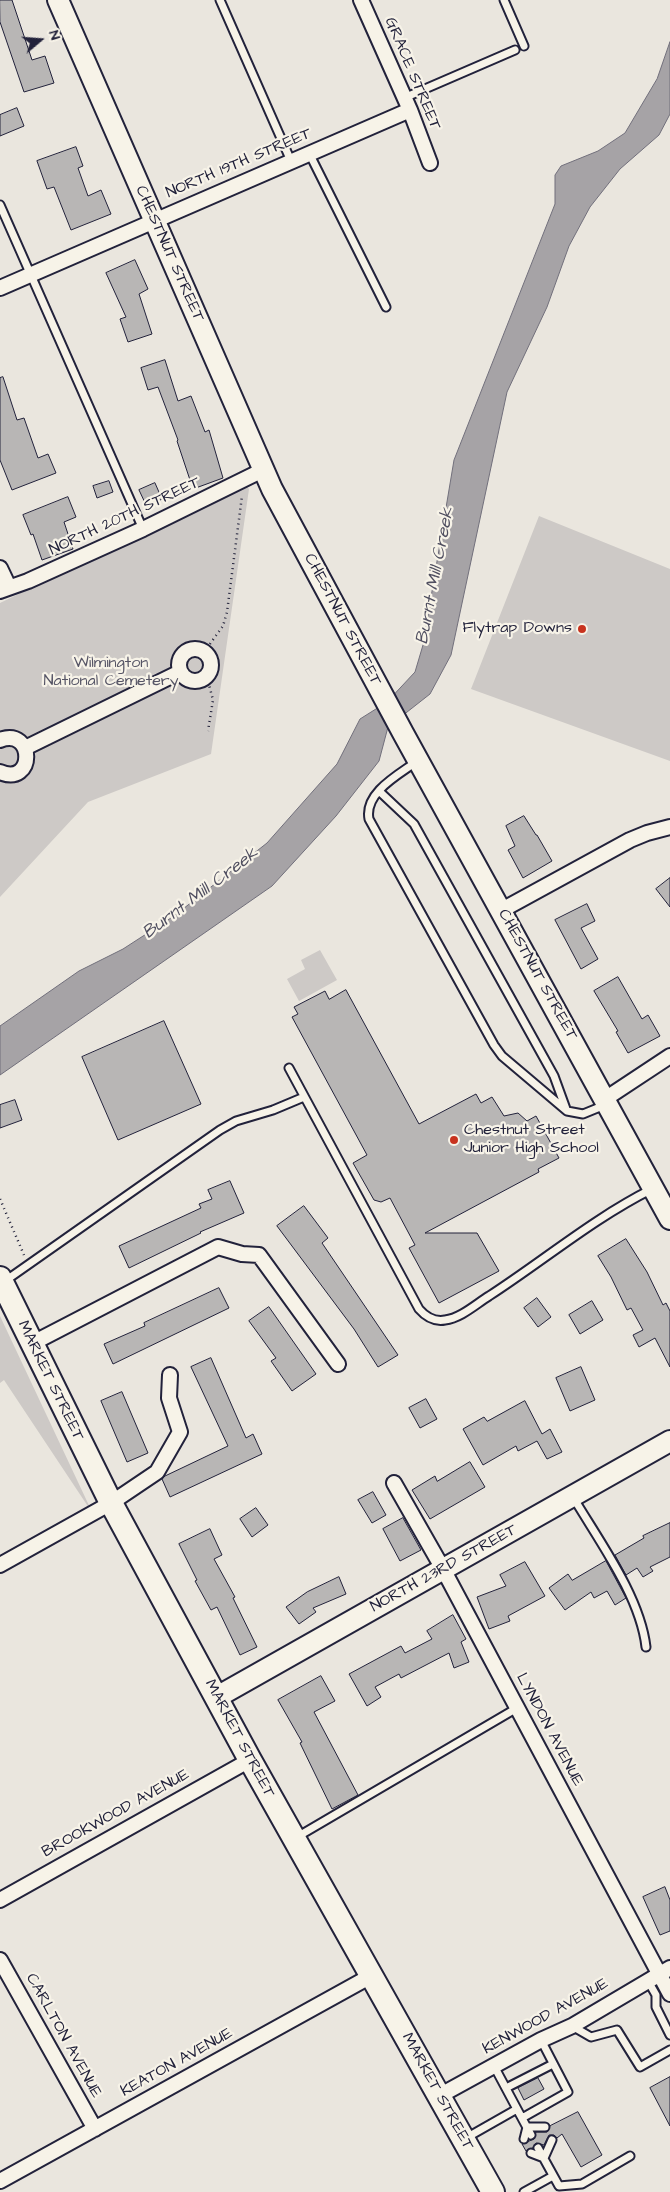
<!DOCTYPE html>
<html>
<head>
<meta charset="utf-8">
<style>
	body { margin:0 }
	#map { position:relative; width:670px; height:2192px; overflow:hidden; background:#eae6de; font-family:"Architects Daughter",sans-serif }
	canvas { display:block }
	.north { position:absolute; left:15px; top:15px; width:50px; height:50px; -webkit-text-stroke:4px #f7f3e8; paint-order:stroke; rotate:72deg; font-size:14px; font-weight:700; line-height:20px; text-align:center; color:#22223b }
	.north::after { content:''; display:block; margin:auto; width:18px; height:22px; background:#22223b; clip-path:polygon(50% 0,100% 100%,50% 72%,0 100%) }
</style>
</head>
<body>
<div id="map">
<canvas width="670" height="2192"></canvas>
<div class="north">N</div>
</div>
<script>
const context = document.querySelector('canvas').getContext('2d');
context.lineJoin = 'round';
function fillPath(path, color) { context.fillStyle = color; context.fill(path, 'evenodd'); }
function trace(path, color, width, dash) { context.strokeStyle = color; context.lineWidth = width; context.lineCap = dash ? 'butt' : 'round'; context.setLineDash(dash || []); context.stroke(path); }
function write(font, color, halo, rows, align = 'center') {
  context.font = font + ' "Architects Daughter",sans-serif'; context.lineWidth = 4.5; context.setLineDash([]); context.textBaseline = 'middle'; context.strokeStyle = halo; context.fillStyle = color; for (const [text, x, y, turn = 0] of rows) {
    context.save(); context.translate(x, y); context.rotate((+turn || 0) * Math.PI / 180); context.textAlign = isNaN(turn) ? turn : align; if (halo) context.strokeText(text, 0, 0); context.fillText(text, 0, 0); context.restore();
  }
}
fillPath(new Path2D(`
	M245,484l4,5 -38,265 -123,48 -88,95v-294z
	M539,516l131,53v192l-199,-72z
	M320,950l17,30 -38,21 -12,-22 18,-10 -4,-9z
	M0,1316l93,198 -89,-134 -4,3z`), '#cdc9c6');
const water = new Path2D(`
	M670,42v72l-11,21 -39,34 -30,38 -21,39 -22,61 -40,85 -56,263 -21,39 -42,33 -9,34 -43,55 -64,70 -272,189v-49l79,-55 44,-22 51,-33 93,-73 70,-79 23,-45 27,-17 28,-30 8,-27 31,-185 101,-256v-29l6,-9 37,-15 27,-18 32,-54z`);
fillPath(water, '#a6a3a6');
trace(water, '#716f7b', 1);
const building = new Path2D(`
	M0,0h12l20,60 13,-4 9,27 -30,9 -24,-70z
	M17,108l7,18 -24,10v-21z
	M76,147l7,19 -5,2 10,28 13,-6 10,24 -40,16 -17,-43 -7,2 -10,-28z
	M135,260l13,29 -9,5 13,40 -24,8 -8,-23 6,-2 -20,-44z
	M165,360l13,41 13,-5 14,36 4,-2 14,48 -30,11 -16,-48 1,-1 -20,-53 -10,3 -7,-22z
	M3,377l14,43 7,-2 14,40 10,-4 8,19 -44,17 -12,-30v-82z
	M109,481l4,11 -16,6 -4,-12z
	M155,483l7,16 -15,8 -8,-17z
	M68,497l8,20 -12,5 9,27 -31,11 -9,-26 -2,1 -8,-20z
	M524,816l12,19h1l15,26 -29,17 -15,-28 7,-4 -9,-20z
	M670,878v29l-14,-18z
	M587,904l8,17 -14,7 17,31 -17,10 -26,-49z
	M618,977l24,42 6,-4 12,21 -32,17 -12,-21 2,-1 -24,-40z
	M346,990l73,134 57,-30 5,9 11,-6 12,19 14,-3 9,8 9,-5 23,42 -21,11 1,3 -114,61h52l22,38 -60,32 -30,-55 6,-3 -25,-47 -9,4 -7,-2 -21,-37 14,-8 -75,-138 6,-3 -4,-7 31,-16 4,8z
	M164,1021l37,83 -83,36 -36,-83z
	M15,1100l7,20 -22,8v-23z
	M230,1181l14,32 -44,19 1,1 -72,35 -10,-22 82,-38 -2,-4 13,-5 -4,-9z
	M304,1206l24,32 -6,5 76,112 -20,12 -24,-38 -77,-103z
	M626,1239l21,33 16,33 3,-2 4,8v56l-15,-29 -16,9 -6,-12 10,-5 -12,-22 -4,2 -16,-33 -13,-21z
	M219,1288l10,20 -116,56 -9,-20 41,-18 -1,-3z
	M537,1298l14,19 -13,10 -14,-19z
	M592,1301l11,19 -23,14 -11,-19z
	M269,1307l47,67 -24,17 -21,-30 5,-3 -27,-37z
	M211,1358l35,80 7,-4 9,20 -92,43 -8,-18 3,-3 63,-30 -37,-79z
	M581,1367l14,33 -25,11 -14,-33z
	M122,1392l26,61 -21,9 -26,-61z
	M426,1399l11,20 -17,9 -11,-20z
	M525,1401l17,33 8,-5 12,23 -15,7 -10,-18 -19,10 -2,-5 -33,19 -20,-36 21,-12 3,4z
	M470,1462l15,25 -55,32 -18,-29 23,-14 2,5z
	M373,1492l13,23 -14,8 -14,-23z
	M256,1508l12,17 -16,12 -12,-18z
	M403,1518l18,32 -21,11 -17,-32z
	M670,1523v34l-20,10 3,4 -10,6 -6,-9 -11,7 -11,-20 29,-17 -1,-2z
	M210,1529l12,26 -8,4 21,38 -2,1 24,49 -17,8 -23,-48 -6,3 -16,-29 2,-1 -18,-36z
	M606,1561l20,37 -11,7 -8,-14 -13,7 -3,-6 -26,18 -16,-22 19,-14 4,6z
	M525,1562l20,34 -37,20 2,5 -21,8 -12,-32 29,-11 -6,-11z
	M339,1577l7,17 -33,14 3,4 -17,12 -13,-17 21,-15z
	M453,1615l13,24 -5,3 8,20 -15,6 -5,-15 -48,25 -2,-4 -24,13 6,10 -14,9 -18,-32 52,-28 4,7 27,-14 -5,-8z
	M321,1676l14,25 -21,11 44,83 -26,14 -32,-66 2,-1 -24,-42z
	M665,1887l5,13v31l-10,4 -17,-38z
	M670,2077v49l-20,-38z
	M538,2078l6,11 -20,11 -6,-12z
	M578,2112l24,43 -21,12 -19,-33 -5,4 -3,-3h-5l-5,10 -8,-2 -3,5 -7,3 -4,-7 12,-5 2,-7h11l3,-6z`);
fillPath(building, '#b8b6b5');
trace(building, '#22223b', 1);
const lane = new Path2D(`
	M220,0l71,161
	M504,0l20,46
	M404,98l111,-48
	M309,153l77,154
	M0,205l143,324
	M416,762c-18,13 -52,31 -47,57l125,226 8,11 65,55 16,3 22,-9
	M379,791l35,33 140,252 12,33
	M289,1068l130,241c7,8 15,13 26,11 16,-2 31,-16 44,-24 54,-35 105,-78 163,-107
	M5,1281l215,-151 16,-9 37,-11 31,-13
	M573,1497c26,44 67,99 73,150
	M297,1837l220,-129
	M648,1981l8,14v12l14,28
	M572,2026l19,11 26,-7 23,37 30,-17
	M494,2066l23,43
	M506,2088l47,-24
	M522,2118l46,-26 -27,-52
	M466,2138l51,-29 14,26
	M524,2139l3,-12h18
	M538,2148l21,38 23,-2 48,-28
	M531,2153l13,5 8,-18
	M524,2192l29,-16`);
const street = new Path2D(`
	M361,0l49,110 20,53
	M0,288l410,-178
	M0,568l9,19
	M0,591l28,-10 115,-52 120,-59
	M179 665a16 16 0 1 1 32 0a16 16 0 1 1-32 0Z
	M0,740c35,-13 35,47 0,32
	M25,748l155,-76
	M502,910l128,-70 17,-7 23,-6
	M605,1099l65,-43
	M31,1344l187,-97 24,7 17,1 79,109
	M394,1483l49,86 227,425
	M0,1565l111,-62 46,-31 23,-40 -11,-34 1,-23
	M0,1900l250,-140
	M0,1960l95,169
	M439,2096l102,-56 31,-14 98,-58
	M0,2181l371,-205`);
const secondary = new Path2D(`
	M58,0l214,489 131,244 267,486
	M217,1697l453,-256`);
const primary = new Path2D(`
	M0,1278l111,225 139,257 243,432`);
trace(lane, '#22223b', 11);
trace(street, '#22223b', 18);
trace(secondary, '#22223b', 24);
trace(primary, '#22223b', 26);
trace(new Path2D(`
	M204,652l19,-26 4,-14 15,-116
	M207,677l6,23 -5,31
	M0,1199l24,56`), '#22223b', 2.5, [1, 4]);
trace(lane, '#f7f3e8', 7);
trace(street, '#f7f3e8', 14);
trace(secondary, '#f7f3e8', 20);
trace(primary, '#f7f3e8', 22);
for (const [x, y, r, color] of [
	[582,629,5,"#c8321e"],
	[454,1140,5,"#c8321e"]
]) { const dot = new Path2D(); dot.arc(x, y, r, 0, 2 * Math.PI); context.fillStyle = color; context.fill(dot); trace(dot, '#f7f3e8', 2); }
write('16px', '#22223b', '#f7f3e8', [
	["GRACE STREET",412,74,67],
	["NORTH 19TH STREET",239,164,-23],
	["CHESTNUT STREET",169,254,66],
	["NORTH 20TH STREET",125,517,-25],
	["CHESTNUT STREET",342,620,62],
	["CHESTNUT STREET",537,975,61],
	["MARKET STREET",50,1381,64],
	["NORTH 23RD STREET",444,1569,-29],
	["LYNDON AVENUE",549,1730,62],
	["MARKET STREET",239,1739,62],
	["BROOKWOOD AVENUE",116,1814,-29],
	["KENWOOD AVENUE",546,2017,-29],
	["CARLTON AVENUE",63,2036,61],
	["KEATON AVENUE",177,2063,-29],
	["MARKET STREET",437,2092,61]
]);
write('16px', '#22223b', '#f7f3e8', [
	["Flytrap Downs",572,629],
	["Chestnut Street",464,1131,"left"],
	["Junior High School",464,1149,"left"]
], 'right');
write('16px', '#555465', '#f7f3e8', [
	["Wilmington",111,664],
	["National Cemetery",111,682]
]);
write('italic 18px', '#504f60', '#f7f3e8', [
	["Burnt Mill Creek",436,576,-79],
	["Burnt Mill Creek",201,894,-37]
]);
</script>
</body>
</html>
